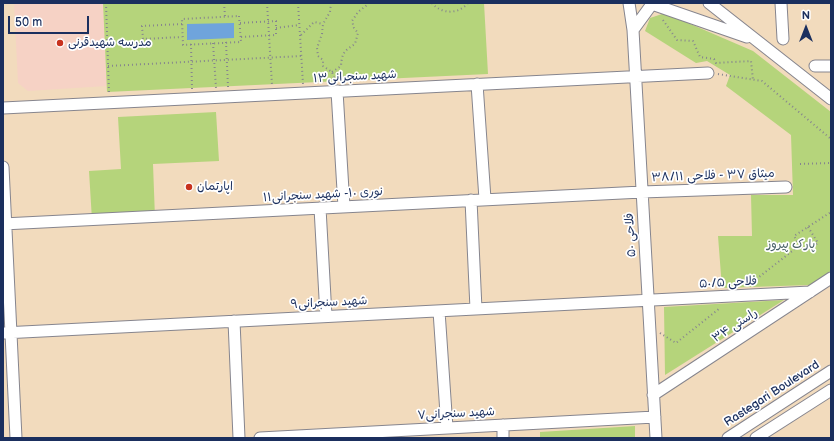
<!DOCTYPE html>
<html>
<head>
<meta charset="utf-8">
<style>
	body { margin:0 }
	#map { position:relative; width:834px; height:441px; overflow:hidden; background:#f2dbbd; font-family:"Balsamiq Sans",sans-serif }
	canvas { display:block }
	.frame { position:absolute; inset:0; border:4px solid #1b2f5e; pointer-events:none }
	.north { position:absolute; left:786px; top:8px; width:40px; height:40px; -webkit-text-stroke:3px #fff; paint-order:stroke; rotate:0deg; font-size:11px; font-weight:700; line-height:16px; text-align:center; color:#1b2f5e }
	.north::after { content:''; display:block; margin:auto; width:14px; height:18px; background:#1b2f5e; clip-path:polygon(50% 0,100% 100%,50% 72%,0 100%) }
	.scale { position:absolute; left:8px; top:16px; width:81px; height:18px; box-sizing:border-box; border:2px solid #1b2f5e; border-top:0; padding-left:5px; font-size:12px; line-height:14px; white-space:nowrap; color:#1b2f5e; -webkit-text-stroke:3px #fff; paint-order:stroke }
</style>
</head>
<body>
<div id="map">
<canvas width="834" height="441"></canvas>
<div class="frame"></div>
<div class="north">N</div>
<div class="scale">50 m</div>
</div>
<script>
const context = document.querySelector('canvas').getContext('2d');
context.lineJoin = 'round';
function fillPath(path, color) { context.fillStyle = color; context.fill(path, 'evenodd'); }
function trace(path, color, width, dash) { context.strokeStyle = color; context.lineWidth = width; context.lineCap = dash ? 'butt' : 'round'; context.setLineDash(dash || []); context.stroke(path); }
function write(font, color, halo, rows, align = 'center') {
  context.font = font + ' "Balsamiq Sans","Playpen Sans Arabic",sans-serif'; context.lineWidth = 3.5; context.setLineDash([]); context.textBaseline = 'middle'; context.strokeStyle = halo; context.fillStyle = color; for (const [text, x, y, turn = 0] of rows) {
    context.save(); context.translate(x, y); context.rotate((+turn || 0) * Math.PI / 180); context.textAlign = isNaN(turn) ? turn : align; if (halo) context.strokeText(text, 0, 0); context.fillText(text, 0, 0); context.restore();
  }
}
fillPath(new Path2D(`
	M14,3h89l4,83 -79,5 -10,-8z`), '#f6d2c5');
fillPath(new Path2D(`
	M103,3h381l4,71 -381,18z
	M665,13l88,38 78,61v159l-21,14 -88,3 -4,-52h34l-1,-41h42l-2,-60 -65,-49 4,-11 -23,-14 -11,2 -51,-32 5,-13z
	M216,112l3,49 -66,3 2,54 -63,2 -3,-49 32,-2 -3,-52z
	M784,300l-119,75 -1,-68z
	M635,426v12h-95v-6z`), '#b5d47b');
fillPath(new Path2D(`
	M234,23v15l-47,2v-16z`), '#6fa4dc');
const minor = new Path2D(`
	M629,3l4,27 23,408
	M709,3l122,96
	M781,3l2,36
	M633,30l19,-26 95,33
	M815,66h16
	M477,84l8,115
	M337,91l7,116
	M3,108l705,-35
	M3,167l13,271
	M471,200l5,109
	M320,208l6,108
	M3,224l639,-32 144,-5
	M439,311l8,117
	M234,321l5,117
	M3,333l807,-41
	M653,395l178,-117
	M503,425v13
	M260,438l395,-21
	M728,438l103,-67
	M756,438l75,-48`);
trace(minor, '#86858e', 13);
trace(new Path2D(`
	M106,3l3,90
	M224,3l1,13
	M267,3l5,82
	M298,3l5,81
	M331,3l-1,9 -7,12 -1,10 -5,14 1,8 5,4v6l9,6 3,8
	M432,3c9,11 26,12 36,0
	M239,16l2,26 -58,3 -1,-26z
	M663,20l14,20 16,1 7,16 14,2 2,4 35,-2 2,19
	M240,23l36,-2v14l-36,2
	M182,24l-40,2 1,13 39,-2
	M276,28l23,-3
	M301,35l13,-13 9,2
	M226,42l2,45
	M213,43l3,45
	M191,44l1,45
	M108,66l193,-10
	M332,72l9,-6c1,-13 3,-15 14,-22l3,-11 -4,-5 -2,-7 6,-9 9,-7v-2
	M718,74l44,7 69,58
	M800,164l31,-1
	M808,227l10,16 -14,9 -10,-16 37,-24
	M750,284l50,-39
	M660,333l16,10 44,-35`), '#86858e', 2, [1, 3]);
trace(minor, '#fff', 11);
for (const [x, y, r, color] of [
	[60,43,4,"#c8321e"],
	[189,187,4,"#c8321e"]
]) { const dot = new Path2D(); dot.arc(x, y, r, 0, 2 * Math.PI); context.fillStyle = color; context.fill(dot); trace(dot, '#fff', 1.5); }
write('12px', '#1b2f5e', '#fff', [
	["مدرسه شهیدقرنی",68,43],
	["اپارتمان",197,187]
], 'left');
write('12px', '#1b2f5e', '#fff', [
	["شهید سنجرانی۱۳",355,77,-3],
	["میثاق ۳۷ - فلاحی ۳۸/۱۱",713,176,-2],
	["نوری ۱۰- شهید سنجرانی۱۱",323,195,-3],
	["فلاحی ۵۰",631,235,-93],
	["فلاحی ۵۰/۵",728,283,-3],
	["شهید سنجرانی۹",329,303,-3],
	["راستی ۳۴",735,326,-33],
	["Rastegari Boulevard",772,394,-33],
	["شهید سنجرانی۷",456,414,-3]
]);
write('12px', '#496167', '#fff', [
	["پارک پیروز",791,245]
]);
</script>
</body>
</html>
